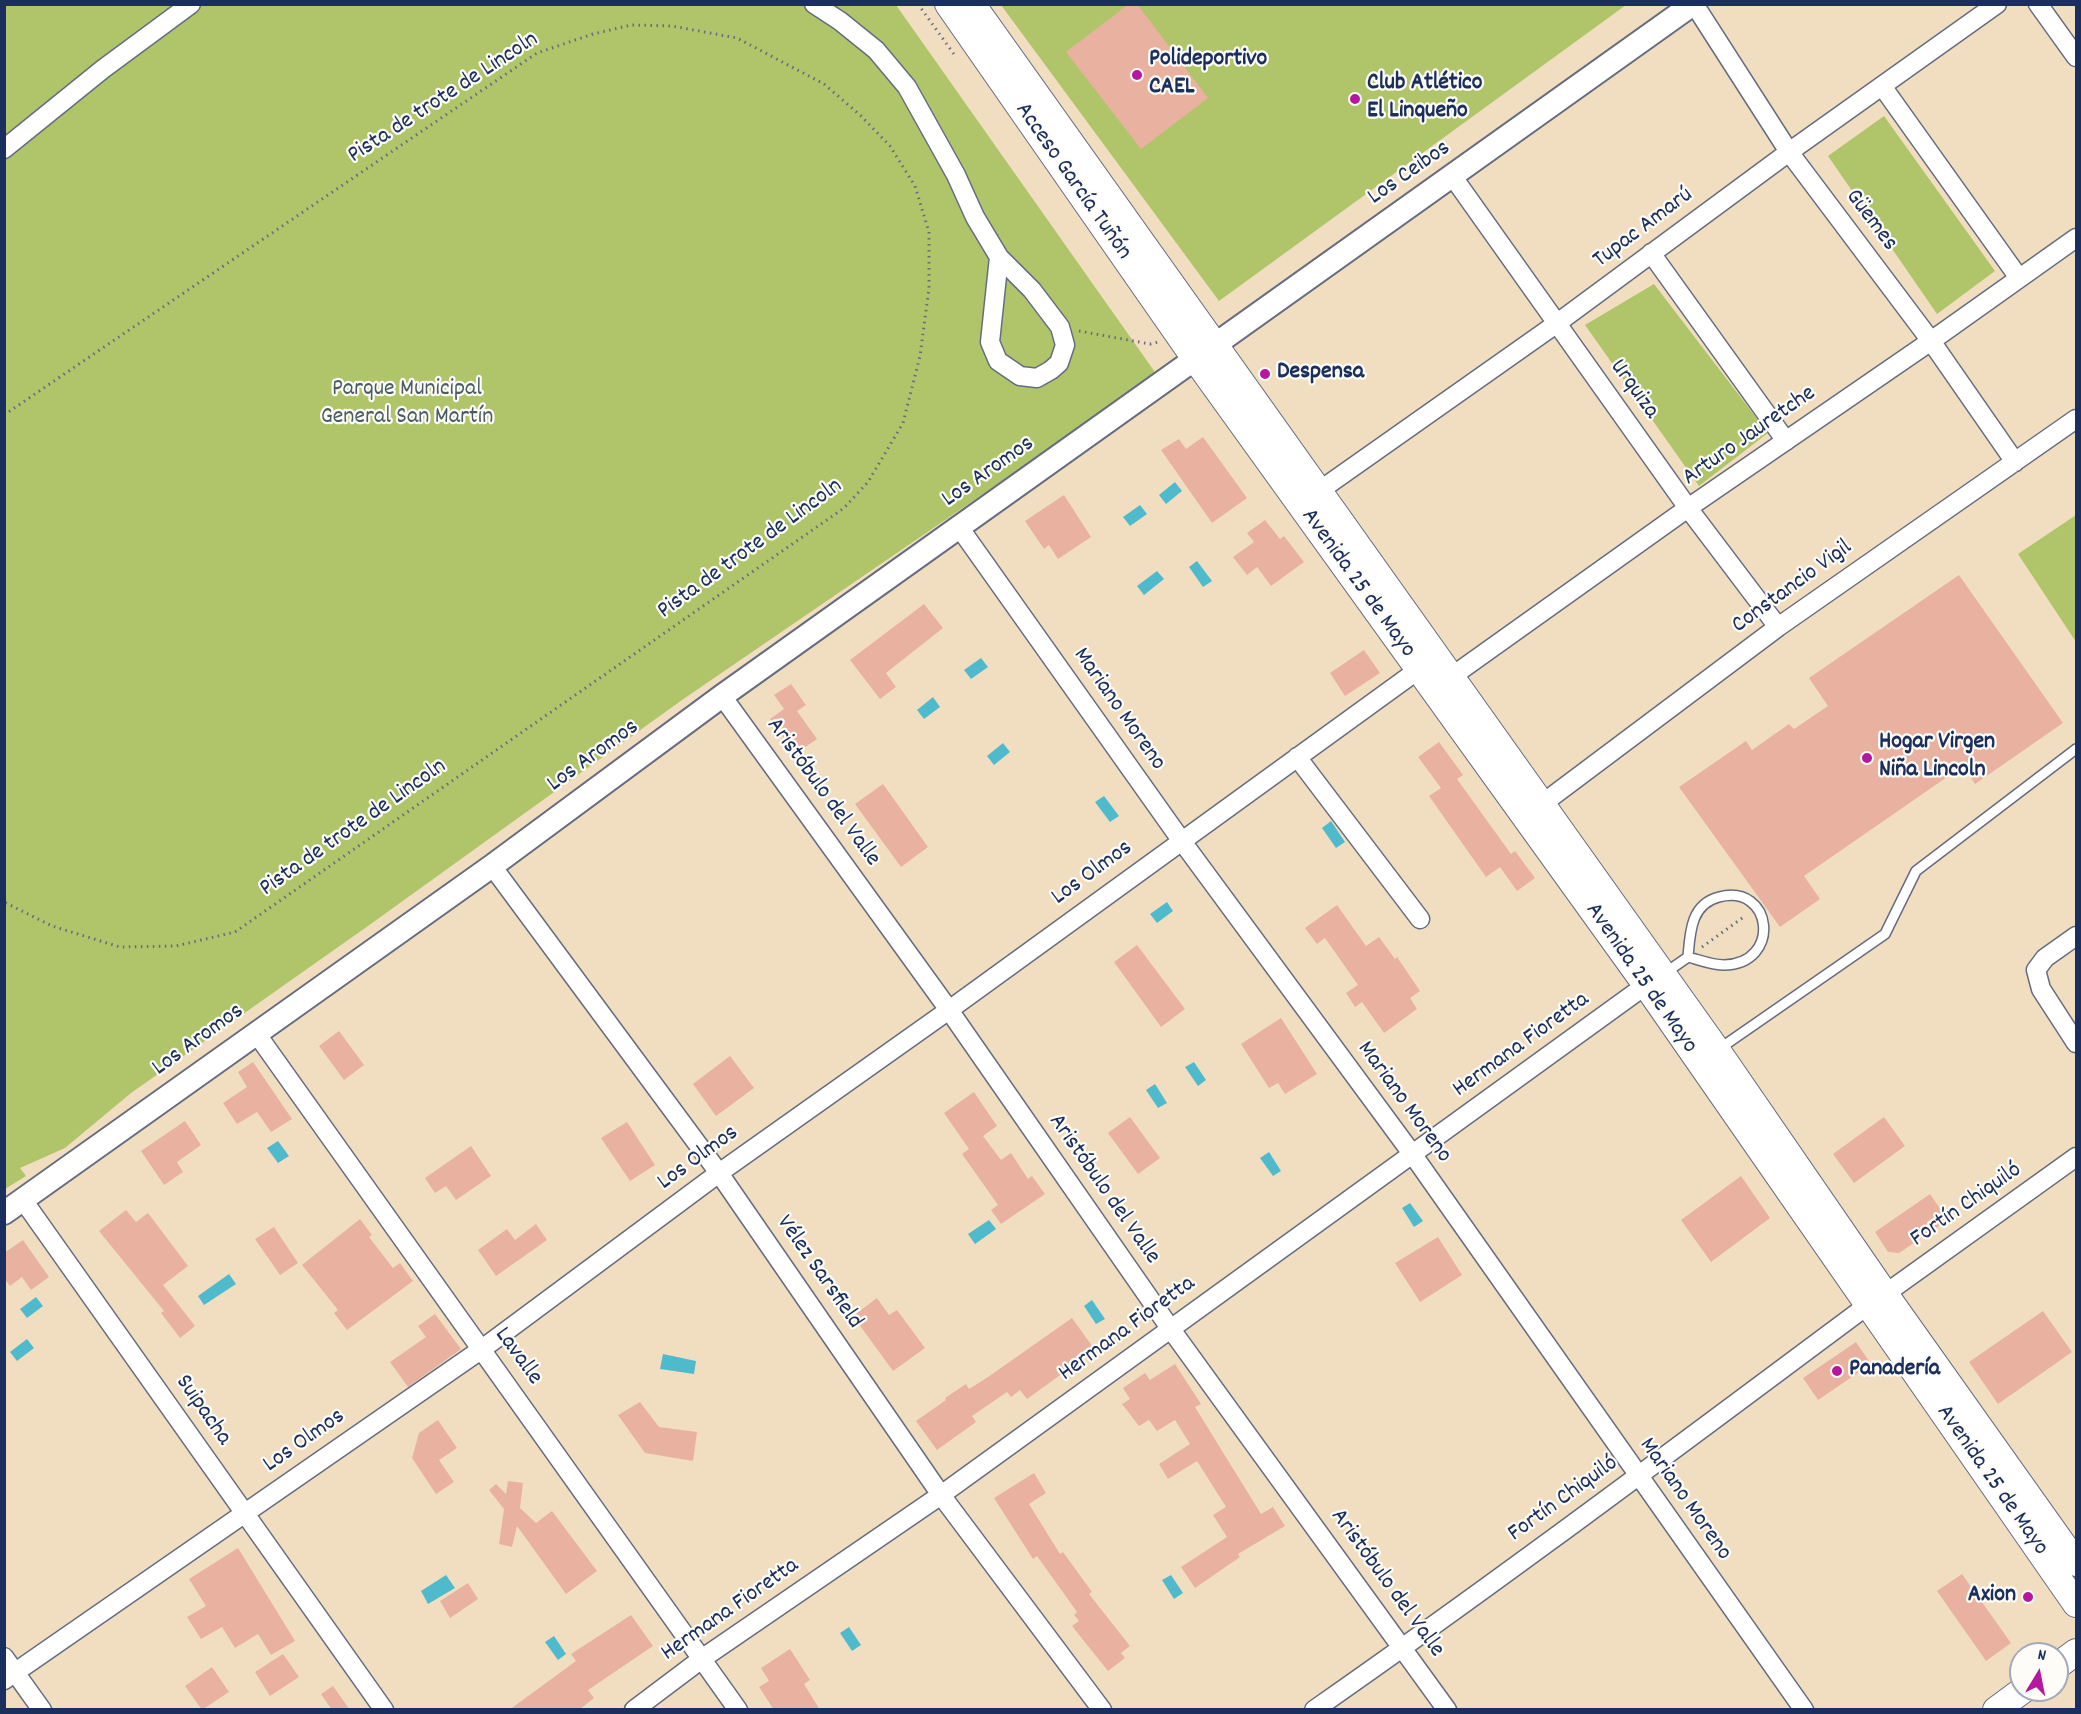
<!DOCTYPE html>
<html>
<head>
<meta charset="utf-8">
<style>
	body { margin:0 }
	#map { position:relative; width:2081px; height:1714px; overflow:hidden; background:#f1dec0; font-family:Dekko,sans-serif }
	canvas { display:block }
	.frame { position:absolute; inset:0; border:6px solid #1b2f5e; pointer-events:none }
	.north { position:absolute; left:2009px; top:1642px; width:60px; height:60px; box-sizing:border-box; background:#fdfcf7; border:2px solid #a3aaba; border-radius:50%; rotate:10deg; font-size:16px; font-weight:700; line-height:24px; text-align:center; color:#1b2f5e }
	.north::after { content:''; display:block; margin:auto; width:21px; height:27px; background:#b5179e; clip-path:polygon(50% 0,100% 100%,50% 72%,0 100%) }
</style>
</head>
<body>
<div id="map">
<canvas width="2081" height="1714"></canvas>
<div class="frame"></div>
<div class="north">N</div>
</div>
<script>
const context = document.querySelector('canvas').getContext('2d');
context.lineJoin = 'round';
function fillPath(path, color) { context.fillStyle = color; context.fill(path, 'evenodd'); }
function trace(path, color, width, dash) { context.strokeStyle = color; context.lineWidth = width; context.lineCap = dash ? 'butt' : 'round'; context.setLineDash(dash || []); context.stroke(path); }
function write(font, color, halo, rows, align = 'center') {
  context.font = font + ' Dekko,sans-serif'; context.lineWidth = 4.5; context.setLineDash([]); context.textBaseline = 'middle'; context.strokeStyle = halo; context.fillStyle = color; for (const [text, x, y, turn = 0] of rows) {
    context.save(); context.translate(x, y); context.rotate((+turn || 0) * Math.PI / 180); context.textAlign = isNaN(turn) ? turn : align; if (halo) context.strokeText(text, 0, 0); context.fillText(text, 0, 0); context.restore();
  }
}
fillPath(new Path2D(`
	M5,5h891l261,370 -475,325 -314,226 -237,167 -66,55 -45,20 6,8 -21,13z
	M1001,5h625l-407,296z
	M1884,116l111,155 -58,43 -109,-158z
	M1654,284l114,149 -69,53 -114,-161z
	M2076,515v127l-58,-88z`), '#b0c56a');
fillPath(new Path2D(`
	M1175,482l7,9 -16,13 -7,-9z
	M1140,505l7,9 -17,12 -7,-9z
	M1197,561l15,20 -9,6 -14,-20z
	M1157,571l7,8 -20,16 -7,-9z
	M981,658l7,9 -17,12 -7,-9z
	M933,697l7,10 -16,12 -7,-9z
	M1003,743l7,9 -16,13 -7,-9z
	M1104,796l15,20 -9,6 -15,-20z
	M1331,821l14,21 -9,6 -14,-20z
	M1167,902l6,9 -16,12 -7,-9z
	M1194,1062l12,18 -8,6 -13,-19z
	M1155,1084l12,19 -9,5 -12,-18z
	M278,1141l11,15 -11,7 -11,-15z
	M1269,1152l12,19 -8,5 -13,-18z
	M1410,1203l13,18 -9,6 -12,-19z
	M989,1220l7,9 -21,15 -7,-10z
	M229,1274l7,10 -32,21 -6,-9z
	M36,1297l7,9 -16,12 -7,-9z
	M1092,1300l13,19 -9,5 -12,-18z
	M27,1339l7,9 -17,13 -7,-9z
	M663,1354l33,7 -2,13 -34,-5z
	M446,1575l9,13 -27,16 -7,-13z
	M1171,1575l12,18 -9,6 -12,-19z
	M849,1627l12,18 -9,6 -12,-18z
	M554,1636l12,18 -8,6 -13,-18z`), '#50bacd');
fillPath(new Path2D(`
	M1129,4h8l71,94 -67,51 -75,-97z
	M1203,437l44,61 -35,25 -51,-73 18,-11 7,10z
	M1064,495l27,42 -33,22 -9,-14 -5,4 -19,-28z
	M1265,520l15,19 4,-3 20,26 -33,24 -14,-19 -10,8 -14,-18 21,-15 -7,-9z
	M1959,575l104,148 -88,61 -12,-18 -159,110 16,23 -40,28 -101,-140 67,-46 6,9 37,-26 5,5 34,-23 -19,-28z
	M924,604l19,24 -57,45 10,14 -16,12 -30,-39z
	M1364,650l16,23 -35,23 -15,-23z
	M791,684l15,21 -9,6 20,28 -22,15 -25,-35 14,-10 -10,-14z
	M1439,742l24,33 -6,4 54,75 4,-3 20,27 -18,13 -17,-24 -14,10 -57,-81 12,-8 -23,-31z
	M883,784l45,63 -27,20 -46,-63z
	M1337,905l29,41 13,-9 16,22 2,-2 23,34 -10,7 7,11 -33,24 -22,-31 -7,5 -9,-14 12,-8 -33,-47 -8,6 -12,-16z
	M1137,945l48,64 -24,18 -47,-65z
	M1281,1018l36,56 -32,20 -7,-11 -9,5 -28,-44z
	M339,1031l25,34 -20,15 -25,-34z
	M730,1056l24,32 -38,28 -23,-32z
	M253,1062l39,57 -21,13 -14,-20 -20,12 -14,-21 24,-16 -9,-15z
	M974,1092l23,34 -14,10 18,24 10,-7 17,26 4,-3 13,18 -44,30 -10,-14 7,-5 -36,-51 7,-5 -25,-36z
	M1130,1117l30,41 -22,16 -30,-41z
	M1884,1117l21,29 -51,37 -21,-29z
	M185,1121l16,24 -24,17 6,10 -19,13 -23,-34z
	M627,1122l28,43 -25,16 -29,-43z
	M471,1146l20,30 -35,24 -10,-14 -11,7 -10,-15z
	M1741,1176l29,42 -59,44 -30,-42z
	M1930,1194l18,26 -49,33 -11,-1 -13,-20z
	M126,1210l10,12 12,-9 40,53 -25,19 32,41 -15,12 -19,-25 3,-2 -65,-80z
	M360,1219l12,16 -3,2 24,31 7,-5 13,18 -66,49 -13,-17 4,-3 -36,-45z
	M536,1224l11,16 -51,36 -18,-26 29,-21 8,11z
	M274,1227l24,36 -18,12 -25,-36z
	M1438,1237l24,38 -42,27 -25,-39z
	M23,1240l26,37 -18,13 -9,-13 -12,9 -6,-8v-25z
	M877,1298l12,17 8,-5 28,38 -32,23 -40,-55z
	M2043,1311l29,41 -74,52 -29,-42z
	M435,1314l26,35 -53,38 -18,-25 36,-25 -8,-11z
	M1072,1318l23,32 -68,49 -7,-9 -9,7 -4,-5 -35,24 4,6 -39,28 -21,-29 30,-21 -1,-2 21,-14 3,5 19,-12z
	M1856,1342l15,22 -53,36 -15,-22z
	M1175,1364l26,40 -6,3 66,107 12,-7 12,19 -47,28 2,3 -45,31 -14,-21 46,-30 -14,-22 13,-8 -29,-46 -29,18 -9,-15 31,-20 -15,-24 -18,11 -8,-11 -10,6 -17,-22 8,-5 -7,-11 22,-15 5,7z
	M640,1402l19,25 38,5 -4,29 -48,-8 -27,-38z
	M438,1420l19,28 -18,12 15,22 -18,12 -24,-36 7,-25z
	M1034,1473l12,20 -17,11 31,50 3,-2 29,40 -3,2 41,52 -9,7 4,5 -17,13 -36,-45 7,-5 -5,-6 3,-3 -40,-56 -4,3 -39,-61z
	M508,1481l15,2 -3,25 16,15 16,-12 45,60 -31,23 -49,-68 -5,21 -13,-3 5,-35 -15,-19 7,-6 10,10z
	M238,1548l57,93 -24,14 -13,-21 -23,14 -13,-21 -21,12 -14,-22 19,-11 -17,-27z
	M1962,1574l49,69 -25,18 -49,-70z
	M468,1583l10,16 -28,19 -10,-17z
	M631,1615l22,31 -65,44 6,8 -15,12h-70l67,-49 -5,-7z
	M790,1649l20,31 -6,4 16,26h-46l-15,-23 10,-6 -8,-13z
	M283,1654l16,23 -29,19 -15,-24z
	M212,1667l17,25 -27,18 -17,-24z
	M333,1686l17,24h-18l-11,-16z`), '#e9b2a0');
const service = new Path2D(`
	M1665,973l23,-16c2,-25 3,-53 31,-60 54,-14 63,67 5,68 -12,0 -24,-5 -36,-8
	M1719,1049l166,-115 31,-63 160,-122`);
const minor = new Path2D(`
	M814,4l26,17 36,29 31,37 49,88 19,42 24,40 33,33 28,37 5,18 -6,18 -8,7 -14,8 -17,-2 -22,-15 -8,-19 9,-85
	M1694,4l95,148 142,189 84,121
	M2038,4l38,53
	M1882,86l137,192
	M4,149l99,-80 88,-65
	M1453,177l235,331 90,119
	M1651,253l135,188
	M1319,491l237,-167 233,-172 208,-148
	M959,527l222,313 232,315 391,555
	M1451,677l237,-169 243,-167 145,-103
	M722,696l227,314 221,318 277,382
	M1297,757l123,162
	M1542,804l236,-177 298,-208
	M492,866l227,307 222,322 161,215
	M2076,936l-31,22 -9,12 5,19 35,54
	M256,1033l482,677
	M23,1200l361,510
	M1885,1294l191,-137
	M4,1657l38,53
	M4,1680l478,-331 237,-176 230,-163 469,-340
	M634,1710l69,-52 238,-163 705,-510
	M1314,1710c188,-131 371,-269 554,-405`);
const tertiary = new Path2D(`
	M4,1213l488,-347 230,-170 971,-692`);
const secondary = new Path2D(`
	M948,4l248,356 450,625 430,619
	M972,4l745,1046 168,244 191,269
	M2057,1666l19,-14
	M1996,1710l27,-20`);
trace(service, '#666c80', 12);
trace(minor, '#666c80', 21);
trace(tertiary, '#666c80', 26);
trace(secondary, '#666c80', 28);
trace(new Path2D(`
	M918,4l38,53
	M1079,331l71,13 8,-2
	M4,415l533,-362 56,-19 38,-9 41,1 65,12 87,46 36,31 30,31 25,40 14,46v56l-9,68 -17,67 -35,59 -24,26 -609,424 -59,14 -56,1 -68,-21 -48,-24
	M1702,947l43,-31`), '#666c80', 3, [1.5, 4.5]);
trace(service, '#fff', 9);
trace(minor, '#fff', 18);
trace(tertiary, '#fff', 22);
trace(secondary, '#fff', 26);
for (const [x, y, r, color] of [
	[1137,75,6,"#b5179e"],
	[1355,99,6,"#b5179e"],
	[1265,374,6,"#b5179e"],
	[1867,758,6,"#b5179e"],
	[1837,1371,6,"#b5179e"],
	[2028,1597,6,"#b5179e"]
]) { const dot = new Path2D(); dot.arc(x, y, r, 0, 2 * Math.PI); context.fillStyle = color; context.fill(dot); trace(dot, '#fdfcf7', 2); }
write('bold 24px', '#1b2f5e', '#fdfcf7', [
	["Polideportivo",1149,61],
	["CAEL",1149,89],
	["Club Atlético",1367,85],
	["El Linqueño",1367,113],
	["Despensa",1277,374],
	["Hogar Virgen",1879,744],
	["Niña Lincoln",1879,772],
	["Panadería",1849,1371],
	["Axion",2016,1597,"right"]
], 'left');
write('24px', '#1b2f5e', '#fdfcf7', [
	["Pista de trote de Lincoln",444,99,-33],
	["Los Ceibos",1410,174,-35],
	["Acceso García Tuñón",1072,182,55],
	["Güemes",1870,221,53],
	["Tupac Amarú",1644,229,-37],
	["Urquiza",1633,390,54],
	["Arturo Jauretche",1750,437,-35],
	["Los Aromos",989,473,-35],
	["Pista de trote de Lincoln",751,550,-36],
	["Avenida 25 de Mayo",1357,584,54],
	["Constancio Vigil",1793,588,-36],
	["Mariano Moreno",1118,710,55],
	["Los Aromos",594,757,-36],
	["Aristóbulo del Valle",822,793,54],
	["Pista de trote de Lincoln",354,829,-35],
	["Los Olmos",1093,874,-36],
	["Avenida 25 de Mayo",1640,979,55],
	["Los Aromos",199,1041,-36],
	["Hermana Fioretta",1522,1046,-36],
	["Mariano Moreno",1403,1103,54],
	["Los Olmos",699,1159,-36],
	["Aristóbulo del Valle",1103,1190,55],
	["Fortín Chiquiló",1967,1206,-35],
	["Vélez Sarsfield",818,1273,55],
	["Hermana Fioretta",1128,1330,-36],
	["Lavalle",517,1357,54],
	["Suipacha",202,1411,55],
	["Los Olmos",305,1442,-35],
	["Avenida 25 de Mayo",1991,1481,55],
	["Fortín Chiquiló",1564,1500,-36],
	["Mariano Moreno",1684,1500,55],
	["Aristóbulo del Valle",1386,1584,54],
	["Hermana Fioretta",731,1611,-35]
]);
write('24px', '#485c62', '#fdfcf7', [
	["Parque Municipal",407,391],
	["General San Martín",407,419]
]);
</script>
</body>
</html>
